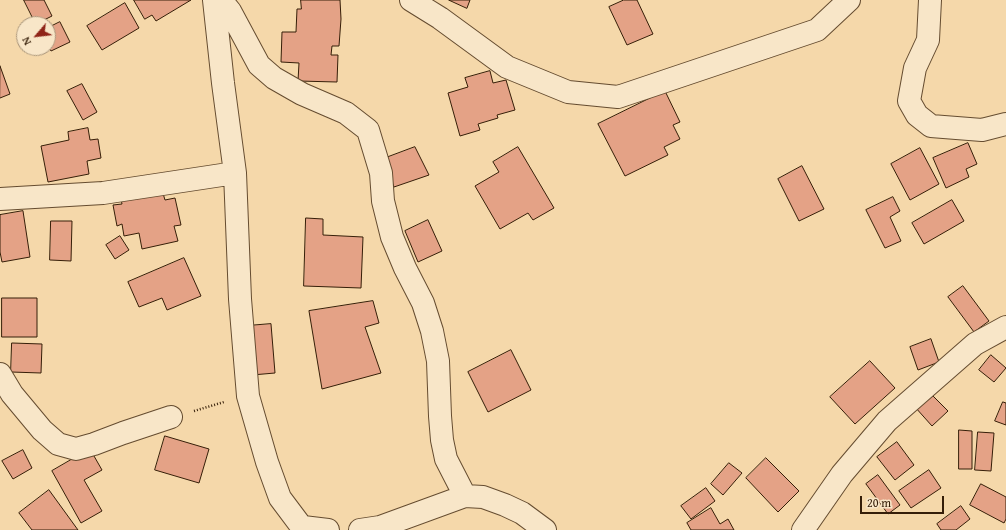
<!DOCTYPE html>
<html>
<head>
<meta charset="utf-8">
<style>
	body { margin:0 }
	#map { position:relative; width:1006px; height:530px; overflow:hidden; background:#f5d8aa; font-family:"Gentium Book Plus",serif }
	canvas { display:block }
	.north { position:absolute; left:16px; top:16px; width:40px; height:40px; box-sizing:border-box; background:#f8e6c8; border:1px solid #aa967b; border-radius:50%; rotate:242deg; font-size:11px; font-weight:700; line-height:16px; text-align:center; color:#351e08 }
	.north::after { content:''; display:block; margin:auto; width:14px; height:18px; background:#8f2418; clip-path:polygon(50% 0,100% 100%,50% 72%,0 100%) }
	.scale { position:absolute; left:860px; top:496px; width:84px; height:18px; box-sizing:border-box; border:2px solid #351e08; border-top:0; padding-left:5px; font-size:12px; line-height:14px; white-space:nowrap; color:#351e08; -webkit-text-stroke:3px #f8e6c8; paint-order:stroke }
</style>
</head>
<body>
<div id="map">
<canvas width="1006" height="530"></canvas>
<div class="north">N</div>
<div class="scale">20 m</div>
</div>
<script>
const context = document.querySelector('canvas').getContext('2d');
context.lineJoin = 'round';
function fillPath(path, color) { context.fillStyle = color; context.fill(path, 'evenodd'); }
function trace(path, color, width, dash) { context.strokeStyle = color; context.lineWidth = width; context.lineCap = dash ? 'butt' : 'round'; context.setLineDash(dash || []); context.stroke(path); }
const building = new Path2D(`
	M24,0h20l8,16 -16,8z
	M134,0h57l-35,21 -4,-6 -7,4z
	M301,0h39l1,19 -2,27h-7l-1,9h7l-1,27 -39,-1 1,-18 -18,-1 1,-30h14l1,-23h4z
	M449,0h21l-3,8z
	M624,0h13l16,34 -26,11 -18,-38z
	M125,3l14,25 -37,22 -15,-24z
	M60,22l10,20 -19,9 -3,-5v-18z
	M0,66l10,28 -10,4z
	M490,71l3,12 13,-3 9,30 -18,5 1,3 -20,6 2,6 -20,6 -12,-43 20,-6 -3,-9z
	M82,84l15,28 -14,8 -16,-29z
	M665,91l15,31 -7,3 7,14 -16,8 4,8 -43,21 -27,-52z
	M88,128l2,12 8,-1 3,19 -14,3 2,13 -41,8 -7,-36 28,-6 -1,-8z
	M968,143l9,21 -11,5 3,8 -23,11 -13,-30z
	M415,147l14,28 -35,12 -11,-28z
	M518,147l36,61 -21,12 -5,-7 -28,16 -25,-43 24,-14 -6,-10z
	M920,148l19,36 -29,16 -19,-36z
	M802,166l22,43 -25,12 -21,-42z
	M162,190l3,10 10,-2 6,27 -7,1 4,15 -36,8 -3,-16 -15,3 -2,-12 -5,2 -4,-21 9,-1 -1,-5z
	M893,197l7,14 -10,6 11,24 -16,7 -19,-38z
	M952,200l12,21 -40,23 -12,-21z
	M23,211l7,46 -28,5 -2,-10v-37z
	M306,218l17,1v16l40,2 -2,51 -57,-2z
	M428,220l14,31 -24,11 -13,-31z
	M51,221h21l-1,40 -21,-1z
	M120,236l9,14 -14,9 -9,-14z
	M184,258l17,38 -34,14 -5,-12 -23,9 -11,-25z
	M963,286l26,35 -15,11 -26,-35z
	M2,298h35v39h-35z
	M373,301l6,22 -14,4 16,46 -59,16 -13,-78z
	M271,324l4,49 -23,2 -5,-49z
	M931,339l8,23 -21,8 -8,-23z
	M12,343l30,1 -1,29 -30,-1z
	M511,350l20,40 -43,22 -20,-40z
	M991,355l15,13 -12,14 -15,-12z
	M870,361l25,27 -40,36 -25,-27z
	M930,393l18,18 -16,15 -17,-19z
	M1003,402l3,1v22l-11,-4z
	M959,430l13,1v38h-13z
	M978,432l16,1 -3,38 -16,-1z
	M165,436l44,13 -10,34 -44,-13z
	M897,442l17,23 -19,15 -18,-23z
	M90,449l12,21 -18,10 18,31 -21,12 -29,-52z
	M23,450l9,18 -19,11 -11,-18z
	M766,458l33,33 -21,21 -32,-34z
	M729,463l13,10 -19,22 -12,-11z
	M929,470l12,18 -30,20 -12,-17z
	M878,475l22,30 -12,9 -22,-30z
	M981,484l25,13v22l-2,4 -34,-18z
	M706,488l9,13 -24,18 -10,-13z
	M49,490l29,40h-46l-13,-17z
	M961,506l9,13 -14,11h-15l-4,-6z
	M711,508l9,16 8,-5 6,11h-43l-4,-7z`);
fillPath(building, '#e4a286');
trace(building, '#351e08', 1);
const minor = new Path2D(`
	M214,0l9,83 12,90 5,126 8,97 19,66 13,36 24,32
	M221,0l9,11 29,54 15,13 28,16 44,19 22,17 13,43 2,28 9,36 13,31 18,35 9,28 6,30 2,55 2,24 4,19 19,37
	M411,0l29,18 67,49 61,25 50,5 199,-67 32,-30
	M930,0l-2,40 -13,28 -6,33 8,14 14,11 51,4 24,-6
	M0,199l103,-6 132,-20
	M0,374l12,20 30,36 16,14 18,5 18,-5 29,-11 48,-16
	M303,527l25,3
	M360,530l20,-3 85,-31 18,1 22,8 17,8 23,17
	M803,530l39,-56 45,-53 88,-77 31,-17`);
trace(minor, '#654c30', 24);
trace(new Path2D(`
	M194,411l30,-9`), '#351e08', 2.5, [1, 2]);
trace(minor, '#f8e6c8', 22);
</script>
</body>
</html>
